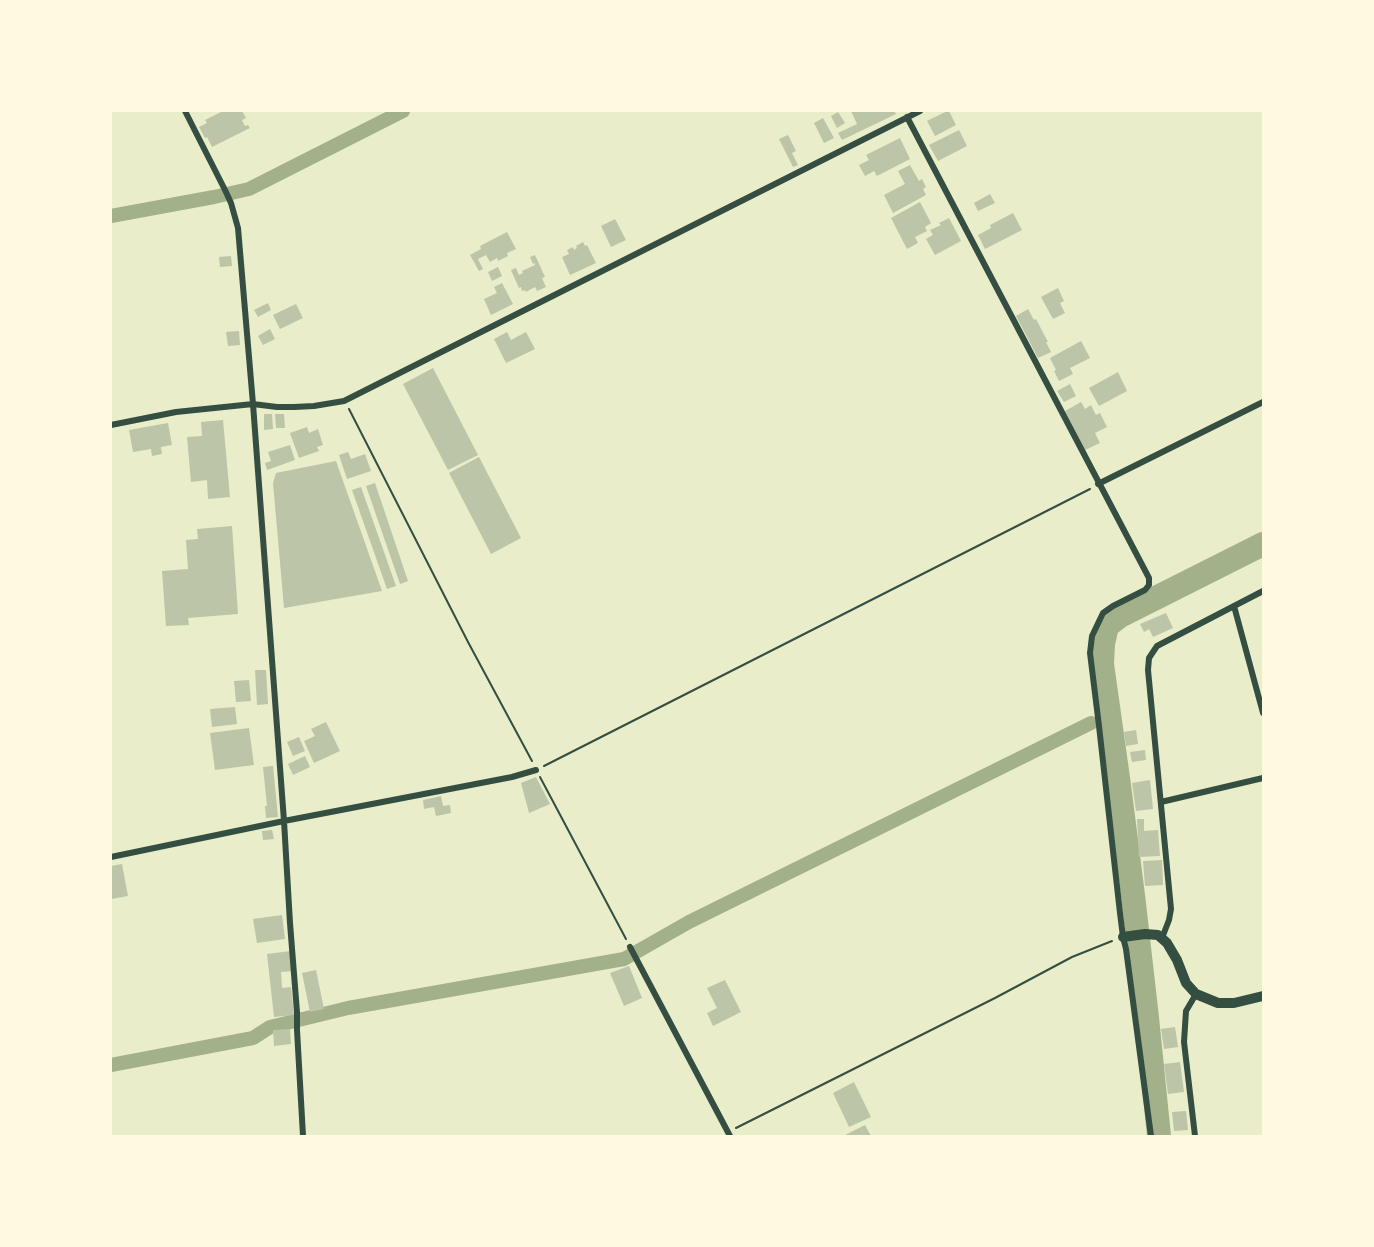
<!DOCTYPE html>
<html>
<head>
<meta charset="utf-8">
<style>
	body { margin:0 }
	#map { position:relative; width:1374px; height:1247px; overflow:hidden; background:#e9edc9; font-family:"Alegreya Sans",sans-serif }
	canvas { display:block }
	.frame { position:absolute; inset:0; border:112px solid #fefae0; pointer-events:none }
</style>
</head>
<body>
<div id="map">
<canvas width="1374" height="1247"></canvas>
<div class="frame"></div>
</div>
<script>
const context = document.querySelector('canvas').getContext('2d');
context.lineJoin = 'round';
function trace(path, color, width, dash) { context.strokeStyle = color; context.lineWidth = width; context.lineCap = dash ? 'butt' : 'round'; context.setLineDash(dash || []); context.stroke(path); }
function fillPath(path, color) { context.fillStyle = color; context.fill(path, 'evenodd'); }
trace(new Path2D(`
	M111,216l103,-19 35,-8 154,-78
	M111,1065l142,-27 17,-11 78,-19 276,-49 65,-37 402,-199`), '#a3b18a', 14);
trace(new Path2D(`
	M1159,1136c-15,-158 -34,-316 -57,-472l1,-20 4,-18 13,-10 143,-72`), '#a3b18a', 24);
fillPath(new Path2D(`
	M223,111h19l4,7 -4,2 3,6 3,-1 2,3 -38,19 -5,-10 -2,1 -6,-11 8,-4 -2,-3z
	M851,111h43l2,3 -54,26 -4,-7 19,-9z
	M947,111h2l7,14 -21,11 -8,-15z
	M838,112l7,11 -8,5 -6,-12z
	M823,118l11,20 -10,5 -10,-20z
	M959,130l8,16 -29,15 -9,-16z
	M788,135l8,16 -4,2 6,12 -5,2 -14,-28z
	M900,138l10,21 -33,17 -3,-5 -9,5 -6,-11 10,-5 -3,-5z
	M910,165l9,16 3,-2 4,8 -3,2 3,6 -33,18 -9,-18 21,-11 -7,-13z
	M990,194l5,9 -17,8 -4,-8z
	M920,202l11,21 -6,4 2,4 -12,6 3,6 -11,6 -16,-31z
	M1013,213l9,17 -37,19 -7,-14 13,-7 -1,-3z
	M949,218l12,23 -26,14 -9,-16 7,-4 -3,-5 11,-5 -2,-2z
	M615,219l11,21 -15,7 -10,-21z
	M507,232l9,17 -9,4 1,3 -10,5 -1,-3 -7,4 -4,-7 -8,4 5,10 -4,2 -9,-16 11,-6 -1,-3z
	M583,242l2,4 2,-1 9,18 -26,12 -8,-18 7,-3 -2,-4 6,-3 1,3 3,-2 -1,-2z
	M535,255l10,22 -3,1 4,9 -9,4 -2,-4 -9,5 -1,-2 -3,1 -1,-4 -2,1 -8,-18 5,-2 3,7 4,-2 -1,-2 13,-6v-2l-2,1 -3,-7z
	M231,256l1,10 -12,1 -1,-10z
	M498,267l4,9 -10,5 -4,-9z
	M502,283l11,21 -22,11 -7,-16 13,-6 -3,-6z
	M1058,288l6,13 -4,2 5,10 -12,6 -12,-22z
	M268,303l3,7 -13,7 -4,-7z
	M296,304l7,14 -23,11 -7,-14z
	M1028,309l6,11 2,-1 12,23h-2l5,10 -13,6 -22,-42z
	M270,329l5,10 -12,6 -5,-9z
	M239,331l1,14 -12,1 -2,-14z
	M507,332l4,8 15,-8 9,17 -29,14 -12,-24z
	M1081,341l9,17 -20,10 3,6 -14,7 -5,-10 2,-1 -6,-12z
	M433,368l45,87 -30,15 -45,-86z
	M1118,372l9,19 -28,15 -10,-18z
	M1070,384l6,12 -12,6 -7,-11z
	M1081,402l4,7 6,-4 5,10 4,-2 7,14 -12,6 5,10 -15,7 -20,-39z
	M264,414h8l1,15 -9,1z
	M275,414h9l1,14h-9z
	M223,420l7,77 -22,2 -1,-19 -16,2 -4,-45 15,-1 -1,-14z
	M168,423l4,22 -11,2 1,7 -10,2 -1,-7 -18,3 -4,-22z
	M307,427l2,6 9,-4 5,16 -6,2 2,4 -20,7 -9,-25z
	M290,445l5,15 -28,10 -2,-7 6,-2 -3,-9z
	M348,452l3,7 14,-5 6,17 -24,8 -8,-24z
	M479,457l42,81 -30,16 -42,-81z
	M336,461l46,130 -98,17 -11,-125 3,-10z
	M375,483l33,98 -8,3 -34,-98z
	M361,487l35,99 -9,3 -35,-99z
	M232,526l6,88 -50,4 1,7 -23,1 -4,-55 26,-2 -2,-29 12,-1 -1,-10z
	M1166,613l7,15 -20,9 -4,-8 -5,3 -4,-8z
	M255,670h11l2,34 -11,1z
	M249,680l2,21 -15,1 -2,-21z
	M235,707l2,17 -25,3 -2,-18z
	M326,722l14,29 -26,12 -10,-22 11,-5 -4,-7z
	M249,728l5,37 -39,5 -5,-37z
	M1136,730l2,14 -12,2 -2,-14z
	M299,737l6,14 -12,5 -6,-14z
	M1145,750l1,10 -14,2 -2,-10z
	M305,756l5,11 -17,8 -5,-11z
	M273,766l5,51 -12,1 -1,-12h2l-4,-39z
	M536,777l14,27 -21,9 -8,-30z
	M1150,780l3,29 -17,2 -4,-28z
	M441,796l2,10 7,-1 1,8 -15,3 -2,-9 -10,2 -1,-9z
	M1137,819h7v12l14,-1 2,26 -21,1z
	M272,830l2,9 -11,1 -1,-9z
	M1162,860l1,25 -18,1 -2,-25z
	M122,864l6,32 -17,3v-33z
	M282,915l3,24 -28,4 -4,-24z
	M291,951l2,20 -12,1 1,16 9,-1 3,28 -20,2 -7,-63z
	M629,966l13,32 -18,8 -14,-33z
	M316,970l8,39 -14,3 -8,-39z
	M725,980l16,32 -28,14 -6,-13 10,-5 -10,-20z
	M1175,1027l3,20 -14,2 -3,-20z
	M290,1029l1,15 -17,2 -1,-16z
	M1180,1062l4,30 -16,2 -4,-30z
	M854,1082l17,35 -22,10 -16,-34z
	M1186,1111l2,19 -14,1 -2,-19z
	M865,1125l6,11h-28z`), '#bcc5a7');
trace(new Path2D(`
	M349,409l119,233 64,119
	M544,766l546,-277
	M540,777l86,162
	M736,1128l259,-130 77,-41 40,-16`), '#344e41', 2);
trace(new Path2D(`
	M185,111l40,79 6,13 7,25 15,176 31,417 6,102 7,89v18l6,106
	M907,117l242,461v7l-4,5 -32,16 -10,7 -11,23 -2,17 9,73 21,187 3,24 3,12 25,187
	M111,425l65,-13 77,-8 24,3h17l20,-1 30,-5 576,-290
	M1098,484l165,-82
	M1234,606l29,107
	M1161,802l102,-24
	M111,857l173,-36 228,-44 24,-7
	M1162,938l7,-18 2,-11 -23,-239 1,-12 8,-12 106,-55
	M630,947l100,189
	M1195,1136l-11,-94 2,-31 10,-17`), '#344e41', 6);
trace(new Path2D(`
	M1123,937l22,-3 13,1 9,8 10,17 9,23 10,11 22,9h16l29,-7`), '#344e41', 10);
</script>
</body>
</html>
